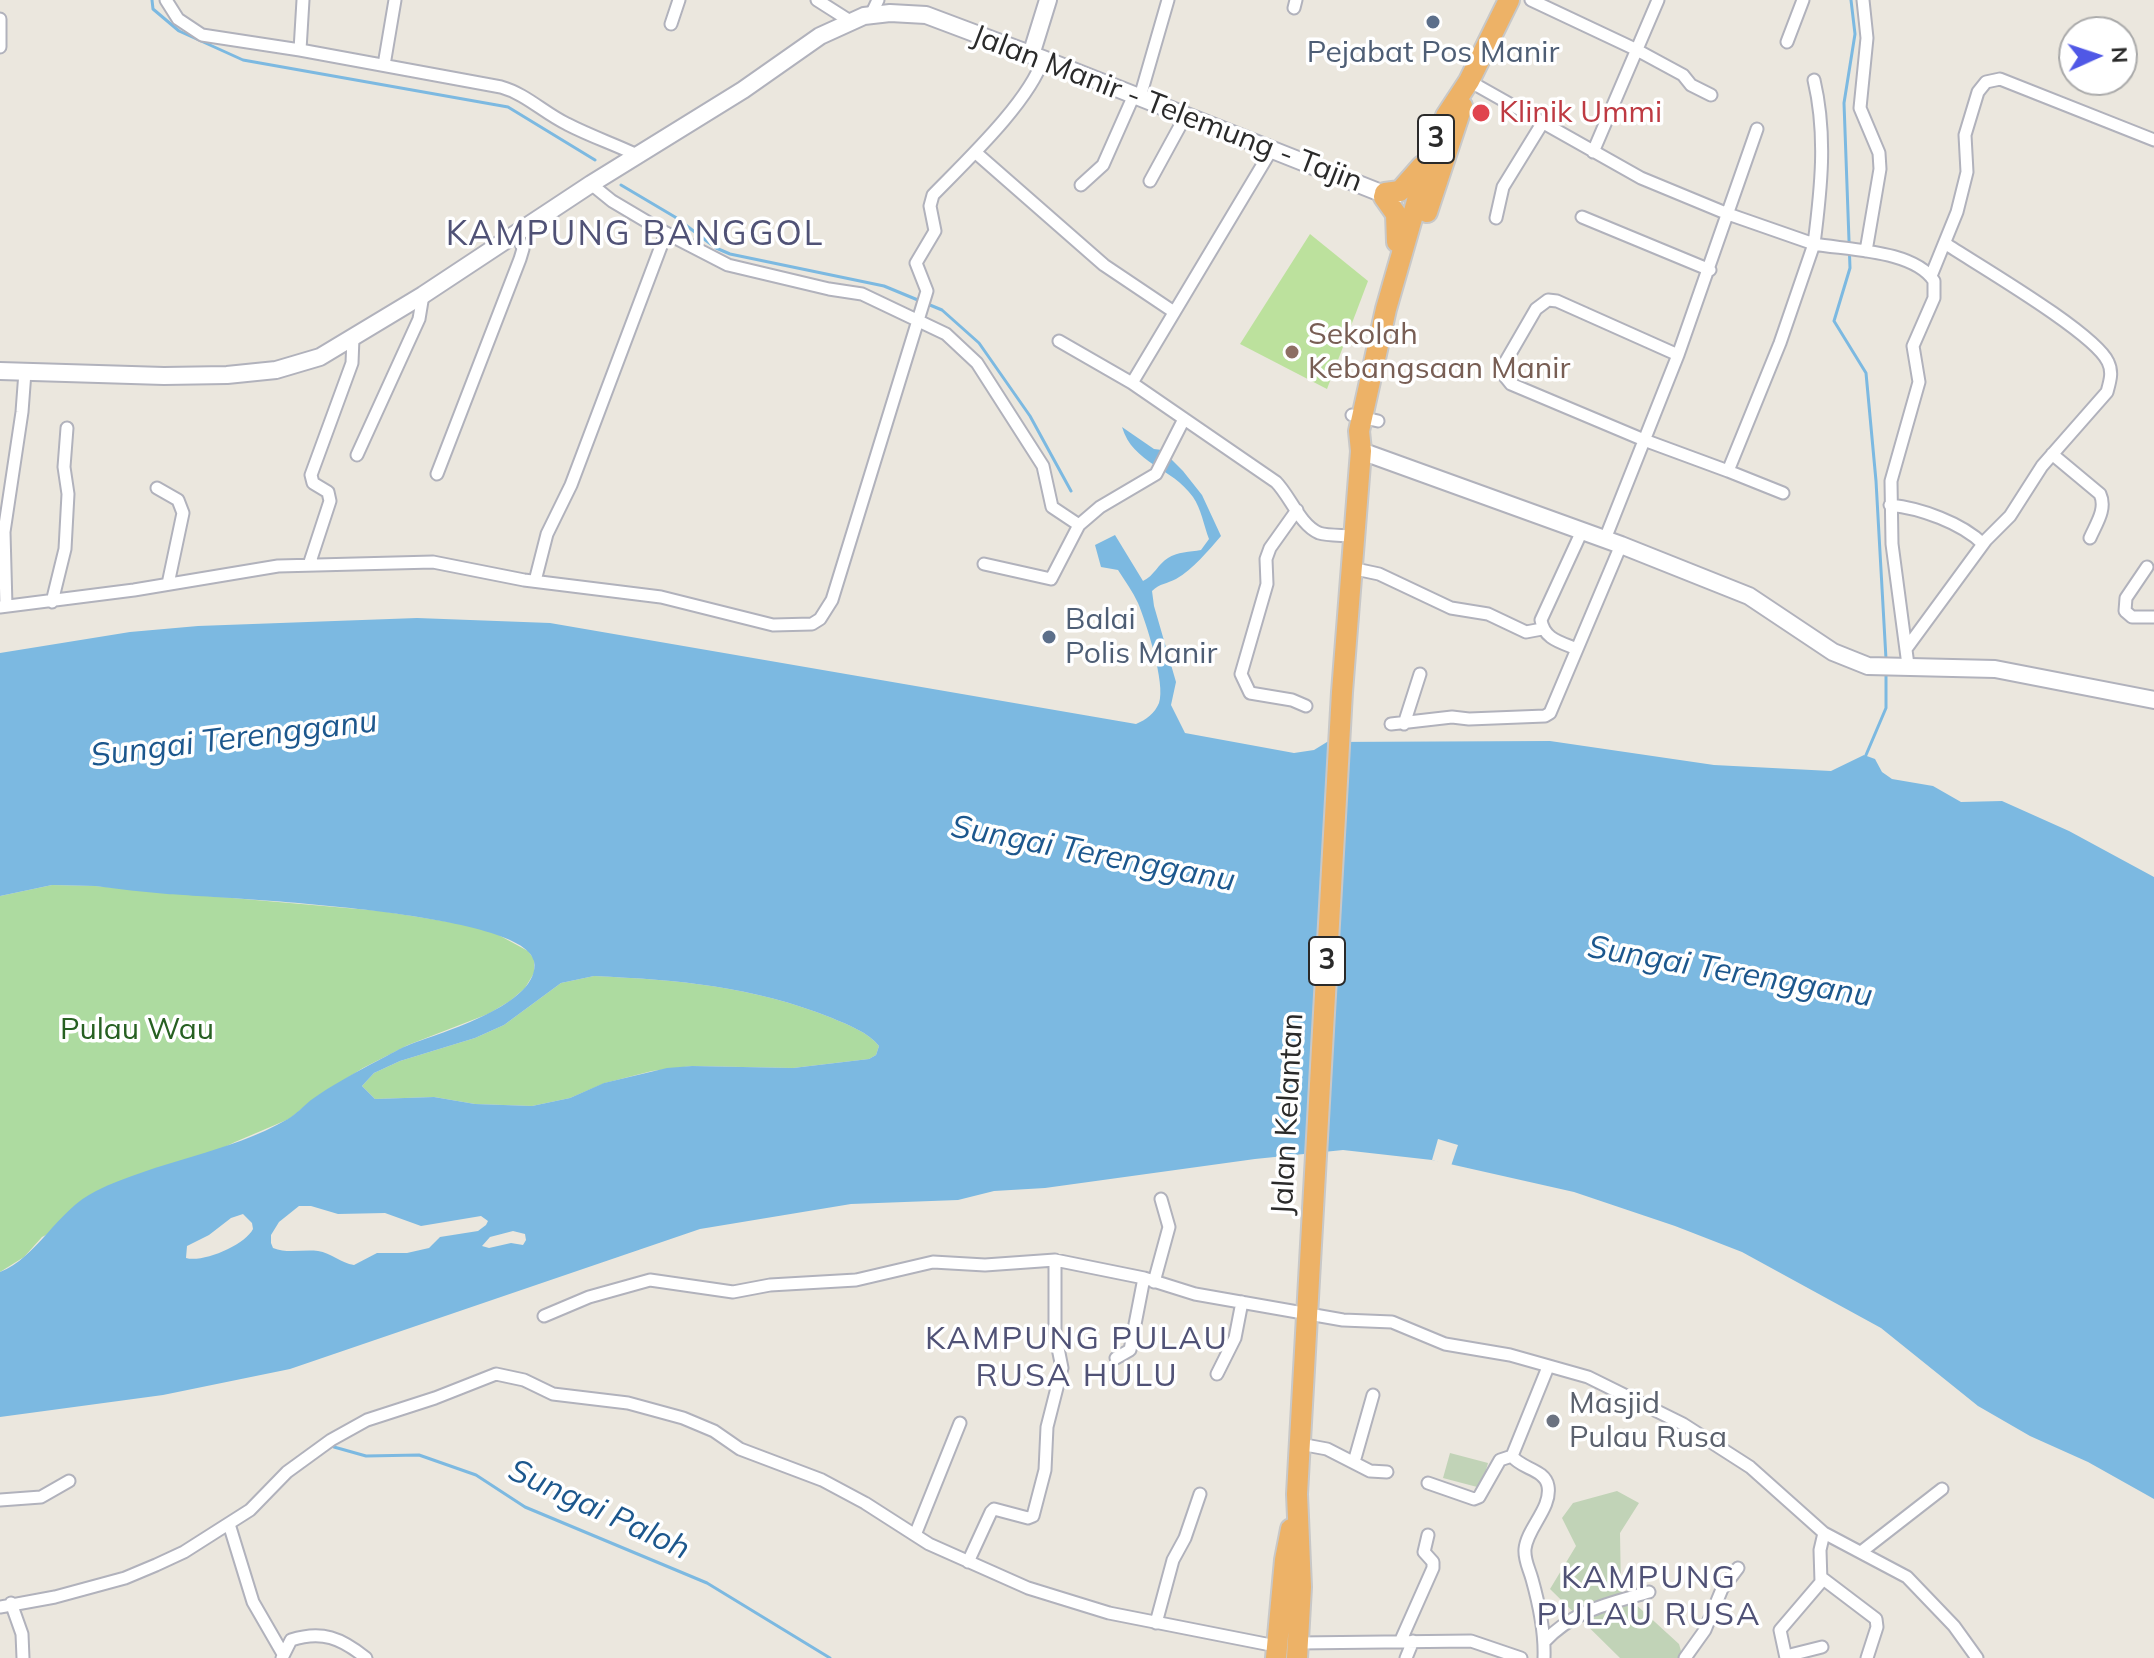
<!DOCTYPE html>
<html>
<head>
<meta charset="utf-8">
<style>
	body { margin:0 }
	#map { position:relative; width:2154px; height:1658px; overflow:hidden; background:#ebe7de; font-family:Mulish,sans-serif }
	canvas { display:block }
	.north { position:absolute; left:2058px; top:16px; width:80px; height:80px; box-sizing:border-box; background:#fff; border:2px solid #aaa; border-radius:50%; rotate:87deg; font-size:22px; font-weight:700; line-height:32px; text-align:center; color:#2a2a2a }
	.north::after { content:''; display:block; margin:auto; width:28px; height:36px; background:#5058e6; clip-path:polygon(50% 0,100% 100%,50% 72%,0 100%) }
</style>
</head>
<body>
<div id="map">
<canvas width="2154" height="1658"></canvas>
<div class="north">N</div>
</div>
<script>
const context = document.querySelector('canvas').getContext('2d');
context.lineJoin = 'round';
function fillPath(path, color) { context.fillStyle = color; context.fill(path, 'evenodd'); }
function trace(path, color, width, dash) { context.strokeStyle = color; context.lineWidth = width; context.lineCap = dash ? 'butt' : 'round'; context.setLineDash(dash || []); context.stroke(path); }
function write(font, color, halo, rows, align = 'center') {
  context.font = font + ' Mulish,sans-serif'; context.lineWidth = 7; context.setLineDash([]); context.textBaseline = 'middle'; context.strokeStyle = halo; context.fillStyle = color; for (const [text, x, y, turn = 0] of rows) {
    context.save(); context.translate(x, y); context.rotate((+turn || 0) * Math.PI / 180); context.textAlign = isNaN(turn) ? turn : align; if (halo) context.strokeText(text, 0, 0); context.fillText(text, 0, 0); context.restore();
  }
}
fillPath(new Path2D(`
	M52,885l43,1 286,25 81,13 31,8 35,19 6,8v14l-9,15 -15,13 -22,13 -80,31 -45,23 -49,31 -25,20 -54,23 -193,95 -18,20 -24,15v-376z
	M594,976c85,4 158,10 238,42 16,7 36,14 47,28l-3,9 -7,4 -76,9 -101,-2 -40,5 -47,12 -35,15 -38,8 -57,-2 -41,-7 -59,2 -13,-13 12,-13 26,-12 75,-23 29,-13 57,-42z`), '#addba0');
fillPath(new Path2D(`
	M1450,1453l38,10 -7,25 -38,-10z
	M1617,1491l22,12 -19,30 1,58 58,53 4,14h-63l-70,-69 26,-43 -14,-28 11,-15z`), '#c1d3b7');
fillPath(new Path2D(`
	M1310,234l58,47 -41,108 -87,-45z`), '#bce19d');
fillPath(new Path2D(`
	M1122,427l32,22 8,1 21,21 19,24 19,41c-13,15 -28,33 -45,43 -9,5 -16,4 -24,12l2,15 22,76 -5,23 14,28 109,20 20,-3 13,-8 223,-1 164,24 117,6 33,-16 11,4 7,13 10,7 41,7 28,16 41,-1 67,30 85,46v622l-66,-37 -58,-26 -52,-30 -97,-78 -139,-76 -67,-26 -101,-34 -142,-32 -89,-10 -88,9 -210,29 -51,3 -36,9 -107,4 -151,25 -410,140 -127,26 -163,22v-145c37,-14 57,-62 96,-81 61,-30 133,-38 192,-72 8,-5 16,-13 23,-19 21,-15 45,-28 68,-40 10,-5 21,-12 32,-16 29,-11 131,-40 123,-83 -10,-51 -315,-63 -367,-67 -24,-2 -48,-5 -72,-8l-43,-1 -52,11v-243l130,-21 68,-6 219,-8 133,5 586,101c10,-4 19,-11 23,-21 7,-19 -13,-81 -21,-100 -5,-11 -13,-22 -20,-33l-17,-3 -6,-22 20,-10 28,46c11,-5 15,-17 25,-23 9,-6 22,-6 33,-8l8,-11c-5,-13 -8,-31 -16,-42 -21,-30 -60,-33 -71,-70zM594,976c85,4 158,10 238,42 16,7 36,14 47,28l-3,9 -7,4 -76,9 -101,-2 -25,2 -63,15 -34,15 -38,8 -57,-2 -41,-7 -59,2 -13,-13 12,-13 26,-12 75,-23 29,-13 57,-42zM299,1206h12l27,8 47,-1 36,13 60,-10 7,5 -2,4 -8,6 -38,6 -11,11 -22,5h-30l-23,12c-13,-2 -23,-12 -36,-14 -15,-2 -30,3 -45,-3l-2,-5v-8l8,-13zM243,1214l9,9 1,6c-8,16 -50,34 -67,29l1,-12 22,-11 22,-17zM513,1231l12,3 1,6 -3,5 -12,-2 -22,5 -7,-2 8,-9z`), '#7cb9e1');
fillPath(new Path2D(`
	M1438,1139l20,6 -7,21 -19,-6z`), '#ebe7de');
trace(new Path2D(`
	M152,0l1,9 26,22 64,29 265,47 87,53
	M1851,0l4,34 -11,69 6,165 -16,53 32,52 10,108 10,178
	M621,185l54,32 41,31 14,6 154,32 58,24 37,33 51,73 41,75
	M1866,755l20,-47v-37
	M334,1447l32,9 53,-1 57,20 49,32 182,76 123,75`), '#7cb9e1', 3);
const street = new Path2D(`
	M166,0l12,19 24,16 98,15 201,37c25,7 43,26 66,37 23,12 47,20 70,31
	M817,0l33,21
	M1531,0l104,49 48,26 8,10 20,10
	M1863,0l4,38 -7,70 19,45 1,16 -14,82
	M1294,8l2,-8
	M871,15l7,-15
	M0,19v28
	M671,24l8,-24
	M1787,42l16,-42
	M300,50l3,-50
	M384,65l11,-65
	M1814,80c13,55 7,109 0,164 34,6 100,6 120,37v17l-21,48 6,36 -28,99 1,63 16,121
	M1469,81l172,97 87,36 86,30 -34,99 -52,128 -84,-31 -133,-56 -8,-10v-8l33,-57 12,-9 9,1 121,54
	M1140,97l28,-97
	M975,152l129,113 70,47
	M1593,152l65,-152
	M1150,181l36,-66
	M591,184l21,17 54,32 62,32 101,24 33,5 84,40 31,29 66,103 9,41 27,18
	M1081,185l22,-20 31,-70
	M1582,217l128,53
	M1496,218l7,-31 40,-65
	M1931,276l26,-64 10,-40 -2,-37 13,-43 8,-10 14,-3 154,61
	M1059,341l73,42 144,99c14,14 24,43 43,51 9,3 24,2 33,3
	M1132,383l140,-234
	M1352,415l26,6
	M2052,454l48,40c7,15 -4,30 -10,44
	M357,455l62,-136 4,-24
	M1728,471l55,22
	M437,474l83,-215 3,-10 -6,-17
	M157,488l21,12 5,13 -15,71
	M1890,505c30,3 72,18 93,39
	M1297,510l-27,38 -4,11 1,25 -26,90 9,19 42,7 14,6
	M1605,539l73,-184 79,-226
	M984,564l67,15 28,-54 21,-18 56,-33 28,-55
	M309,565l21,-64 -2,-9 -15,-9 -2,-8 41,-112 1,-25
	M2147,567l-21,31 -1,13 7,6h22
	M1351,568l28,6 72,34 37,6 38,18 16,-3
	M535,581l12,-47 24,-49 95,-252
	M52,602l13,-53 3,-55 -4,-27 3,-39
	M6,606l-2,-74 18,-120 3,-40
	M0,607l134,-17 144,-24 155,-4 91,18 137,17 112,28 39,-1 8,-5 12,-19 95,-309 -11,-28 19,-32 -5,-25 3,-11c33,-34 96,-93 110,-136
	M1577,649c-17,-7 -33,-10 -36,-29l41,-89
	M1906,649l80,-109 24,-24 32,-50 65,-74c3,-11 6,-20 1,-30 -13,-29 -130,-97 -162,-118
	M1391,724l61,-7 17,2 76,-3 5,-3 71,-168
	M1404,724l16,-50
	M1154,1282l15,-55 -8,-28
	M544,1316l45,-19 61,-17 83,12 37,-7 86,-5 77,-18 52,3 70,-5 89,18 51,16 148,26 49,2 53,22 65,11 78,22 95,47 67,43 74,66 83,44 47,49 23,32
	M1116,1358l14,-8 14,-72
	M1217,1374l18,-36 7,-36
	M1300,1444l27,5 43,22 17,1
	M1354,1462l19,-67
	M1428,1483l46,16 5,-2 21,-37 12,-4
	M0,1500l41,-3 28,-16
	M229,1524l24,78 30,52
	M915,1535l45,-112
	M1861,1552l81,-63
	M968,1562l23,-50 3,-3 34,9 5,-2 12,-46 2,-43 15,-59 -7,-35v-73
	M1822,1578l54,41 1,8 -10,31
	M11,1603l11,31 1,24
	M0,1607l55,-10 70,-19 31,-13 28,-13 66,-42 37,-38 44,-32 36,-20 68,-22 61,-24 28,6 29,14 75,9 55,15 31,13 26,18 82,31 43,23 64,41 99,44 81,25 167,33
	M1156,1623l17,-63 12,-22 15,-44
	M1401,1640l32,-72v-6l-9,-10 4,-17
	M1544,1642c30,-32 64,-38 105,-50
	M1298,1643l173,-2 50,17
	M1786,1656l36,-9
	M282,1658l9,-18c31,-10 50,-2 75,18
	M1406,1658l7,-17
	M1544,1658c1,-26 -5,-54 -12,-79 -3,-11 -8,-19 -7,-30 2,-21 27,-41 23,-63 -3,-17 -27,-17 -36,-30l36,-89
	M1685,1658l20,-28 17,-41 16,-21
	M1786,1658l-6,-28 41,-48 -1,-32 4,-17`);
const secondary = new Path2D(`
	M1031,55l17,-55
	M0,371l164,5 63,-1 49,-5 44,-13 103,-62 168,-111 152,-94 77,-54 44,-20 26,-3 36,2 117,44 338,134 14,3
	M1361,451l260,94 128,51 84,56 35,14 127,3 159,31`);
const highway = new Path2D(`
	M1385,193l15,-2 22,-25
	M1384,197l12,17 1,28
	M1427,212l35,-106
	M1276,1658l9,-98 6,-31
	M1297,1658l4,-71 -4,-93 45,-802 19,-241 -2,-20 27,-122 45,-157 15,-36 23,-35 40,-81`);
trace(street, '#b1b2bc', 15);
trace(secondary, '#b1b2bc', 20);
trace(highway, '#c8c8c8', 24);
trace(street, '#fff', 11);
trace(secondary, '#fff', 16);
trace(highway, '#edb267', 20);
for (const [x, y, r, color] of [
	[1433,22,8,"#5c6f8a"],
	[1481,113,10,"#e0444e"],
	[1292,352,8,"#8d6e63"],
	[1049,637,8,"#5c6f8a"],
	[1553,1421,8,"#6b7280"]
]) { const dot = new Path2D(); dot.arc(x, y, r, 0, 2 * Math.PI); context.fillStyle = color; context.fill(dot); trace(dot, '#fff', 3); }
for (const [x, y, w] of [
	[1436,139,36],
	[1327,961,36]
]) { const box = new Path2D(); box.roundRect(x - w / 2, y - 24, w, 48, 6); context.fillStyle = '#fff'; context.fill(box); trace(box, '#2a2a2a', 2); }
write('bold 28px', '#2a2a2a', null, [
	["3",1436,139],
	["3",1327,961]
]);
write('30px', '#4e5e75', '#fff', [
	["Pejabat Pos Manir",1433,53],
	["Balai",1065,620,"left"],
	["Polis Manir",1065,654,"left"]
]);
write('30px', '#2a2a2a', '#fff', [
	["Jalan Manir - Telemung - Tajin",1167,109,21],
	["Jalan Kelantan",1288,1114,-87]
]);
write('30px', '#be3a42', '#fff', [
	["Klinik Ummi",1499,113]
], 'left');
write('30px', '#785e54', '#fff', [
	["Sekolah",1308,335],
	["Kebangsaan Manir",1308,369]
], 'left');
write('30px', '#276022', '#fff', [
	["Pulau Wau",137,1030]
]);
write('30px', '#5b616d', '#fff', [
	["Masjid",1569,1404],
	["Pulau Rusa",1569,1438]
], 'left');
write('italic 32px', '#1c578d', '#fff', [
	["Sungai Terengganu",234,739,-7],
	["Sungai Terengganu",1093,854,11],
	["Sungai Terengganu",1730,972,10],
	["Sungai Paloh",599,1510,25]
]);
context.letterSpacing = '2px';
write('32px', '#505276', '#fff', [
	["KAMPUNG PULAU",1077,1339],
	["RUSA HULU",1077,1376],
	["KAMPUNG",1649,1578],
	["PULAU RUSA",1649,1615]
]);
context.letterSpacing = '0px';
context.letterSpacing = '2px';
write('34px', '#505276', '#fff', [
	["KAMPUNG BANGGOL",635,235]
]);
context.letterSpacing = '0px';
</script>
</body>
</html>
